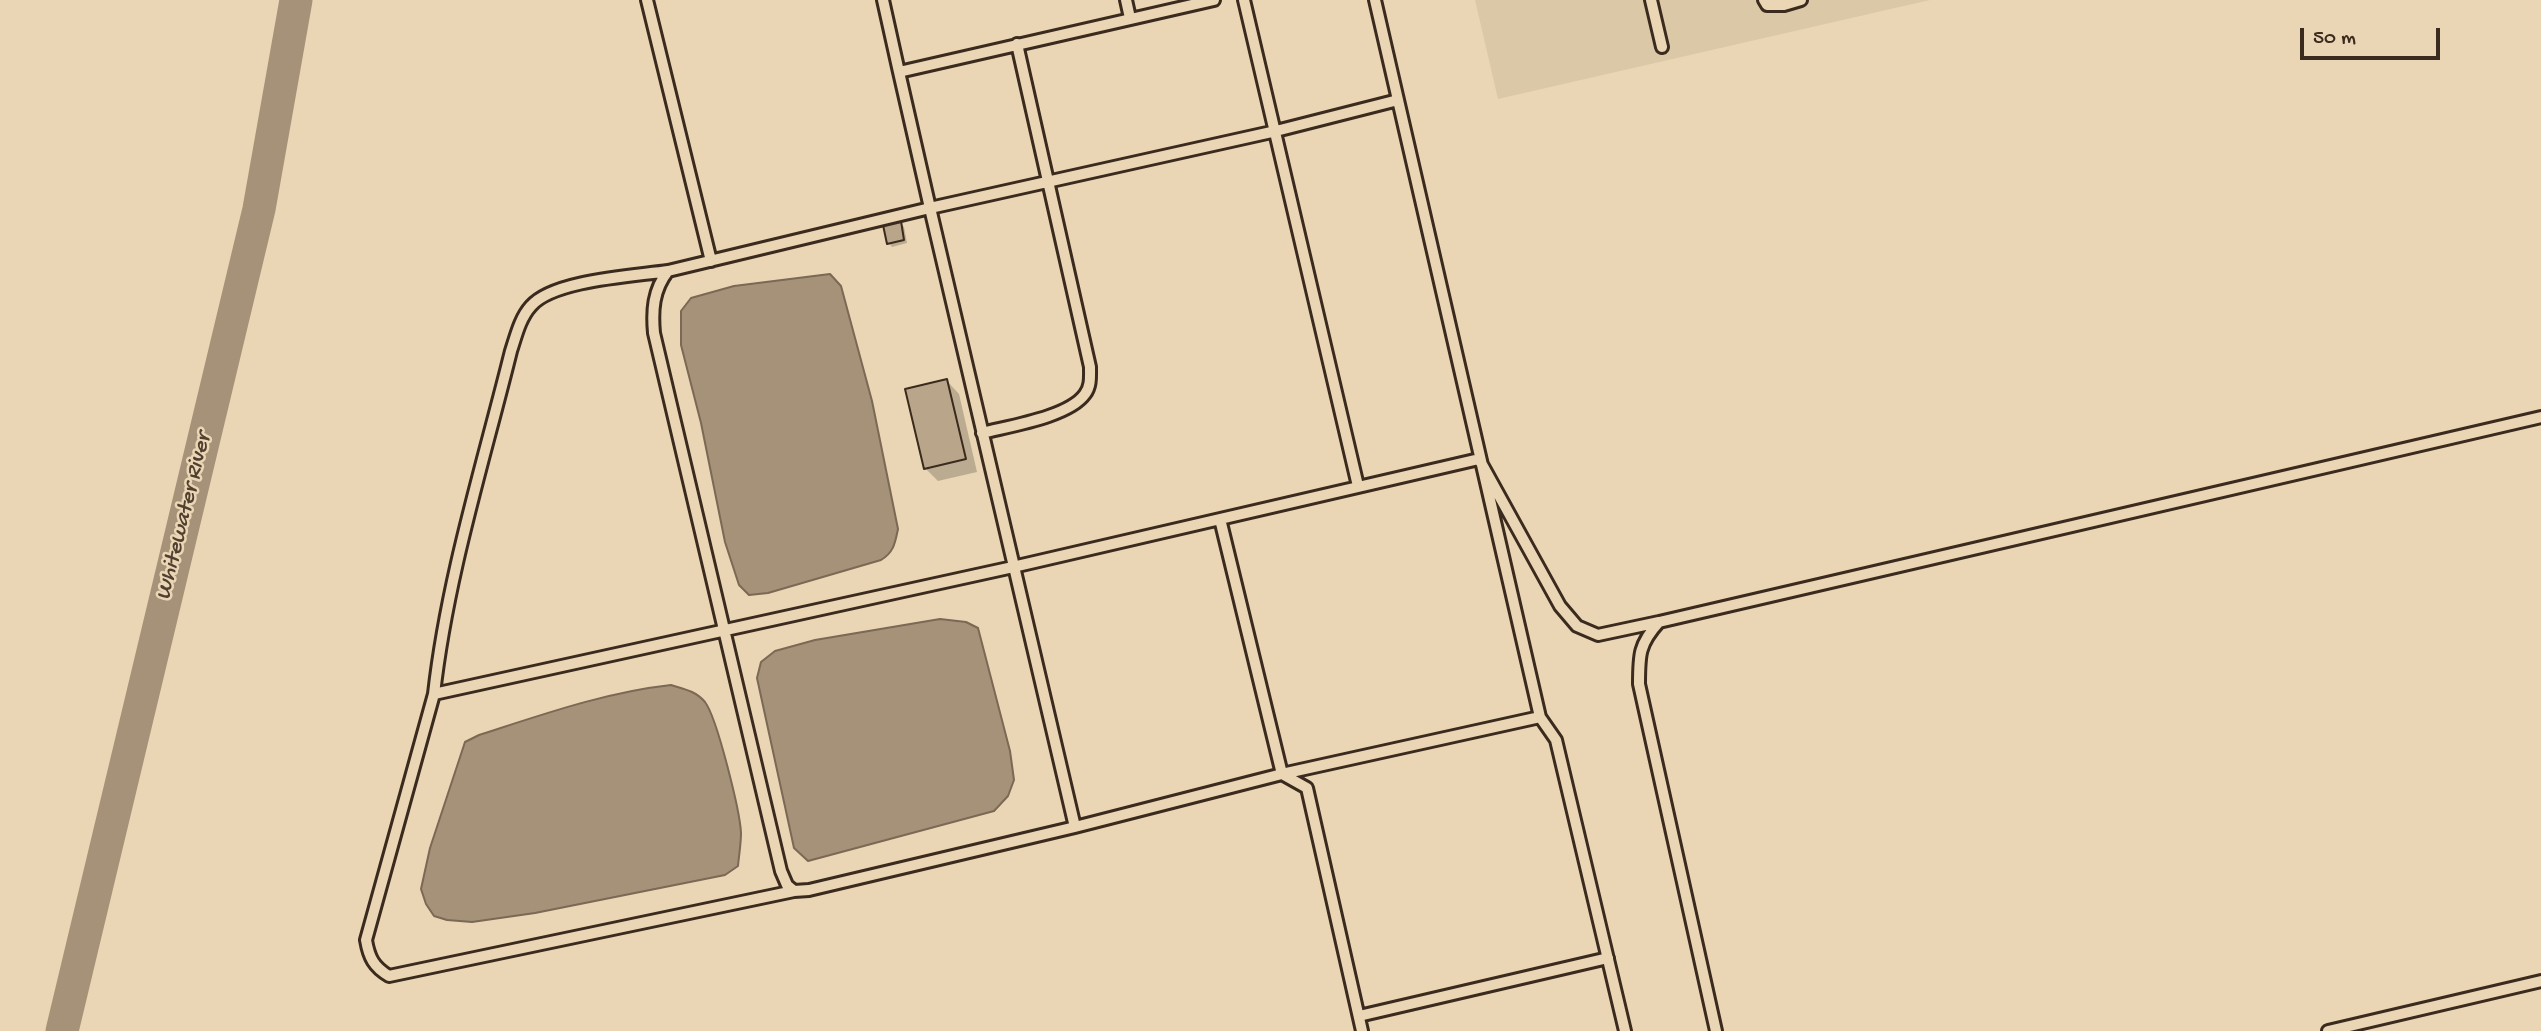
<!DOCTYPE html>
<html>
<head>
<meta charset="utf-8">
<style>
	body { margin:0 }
	#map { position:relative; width:2541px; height:1031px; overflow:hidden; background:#ead6b4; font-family:"Gochi Hand",sans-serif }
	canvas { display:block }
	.scale { position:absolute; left:2300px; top:28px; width:140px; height:32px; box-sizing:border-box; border:4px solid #3b2a1e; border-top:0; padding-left:9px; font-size:21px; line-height:24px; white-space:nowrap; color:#3b2a1e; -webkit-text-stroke:5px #ead6b4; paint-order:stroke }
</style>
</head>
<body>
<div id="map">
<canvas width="2541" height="1031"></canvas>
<div class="scale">50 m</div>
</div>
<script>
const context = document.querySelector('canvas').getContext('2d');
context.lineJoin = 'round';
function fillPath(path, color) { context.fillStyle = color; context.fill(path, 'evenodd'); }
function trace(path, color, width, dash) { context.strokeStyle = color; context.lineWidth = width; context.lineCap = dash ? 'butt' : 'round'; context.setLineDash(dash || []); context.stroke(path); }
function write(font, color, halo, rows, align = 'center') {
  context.font = font + ' "Gochi Hand",sans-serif'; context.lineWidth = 5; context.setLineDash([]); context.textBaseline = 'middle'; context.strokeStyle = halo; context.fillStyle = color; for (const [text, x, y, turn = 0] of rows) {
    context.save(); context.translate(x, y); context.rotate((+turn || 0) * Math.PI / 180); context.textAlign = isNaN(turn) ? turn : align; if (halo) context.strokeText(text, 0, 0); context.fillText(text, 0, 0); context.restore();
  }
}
fillPath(new Path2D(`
	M1475,0h455l-432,99z`), '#dbc8a7');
const water = new Path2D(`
	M830,274l11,12 31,115 26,128c-3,14 -4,23 -17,31l-113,33 -19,2 -10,-10 -14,-43 -24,-119 -20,-78v-34l10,-13 43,-12z
	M940,619l26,3 12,6 32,123 4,29 -6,16 -14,15 -186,50 -14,-13 -37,-170 4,-16 14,-11 40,-11z
	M671,685c13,4 25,6 34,17 12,16 35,109 36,131 0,11 -2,22 -3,33l-13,9 -190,38 -63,9 -25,-2 -13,-4 -8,-12 -5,-15 9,-41 35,-106 14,-7c62,-20 127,-43 192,-50z`);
fillPath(water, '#a69279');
trace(water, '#7b6855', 2);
fillPath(new Path2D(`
	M900,223l4,4 3,16 -15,4 -3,-4z
	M947,381l12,13 18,78 -39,9 -13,-13z`), '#0003');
trace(new Path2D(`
	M62,1031l197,-822 37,-209`), '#a69279', 33);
const building = new Path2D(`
	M901,221l3,19 -17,4 -4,-19z
	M947,379l19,80 -42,10 -19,-80z`);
fillPath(building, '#b9a68a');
trace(building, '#3b2a1e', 2);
const service = new Path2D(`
	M647,0l64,261
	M883,0l16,72
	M1126,0l4,18
	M1214,0l-315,72 31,136 -262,63c-15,19 -16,40 -14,62l127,538 6,14 7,6 15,-1 266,-63 207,-53 258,-57
	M1244,0l114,486
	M1375,0l165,717 16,23 69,291
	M1651,0l11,47
	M1764,0l3,5h17l17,-5
	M982,433c27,-7 87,-16 103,-39 6,-8 5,-17 5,-27l-73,-323
	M1220,519l62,255 25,14 55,243
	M434,694c13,-116 49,-230 77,-343 5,-15 9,-33 20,-45 22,-26 103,-30 137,-35
	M1075,827l-145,-619 346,-77 122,-31
	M794,891l-405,85c-15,-9 -20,-18 -23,-36l68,-246 579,-127 466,-108 81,147 17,20 21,9 61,-13
	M1359,1016l249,-58
	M1716,1031l-77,-347c0,-29 0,-40 20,-62l882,-205
	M2328,1031l213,-50`);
trace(service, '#3b2a1e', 16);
trace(service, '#ead6b4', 10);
write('italic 23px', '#503f30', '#ead6b4', [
	["Whitewater River",185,517,-76]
]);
</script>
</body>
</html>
